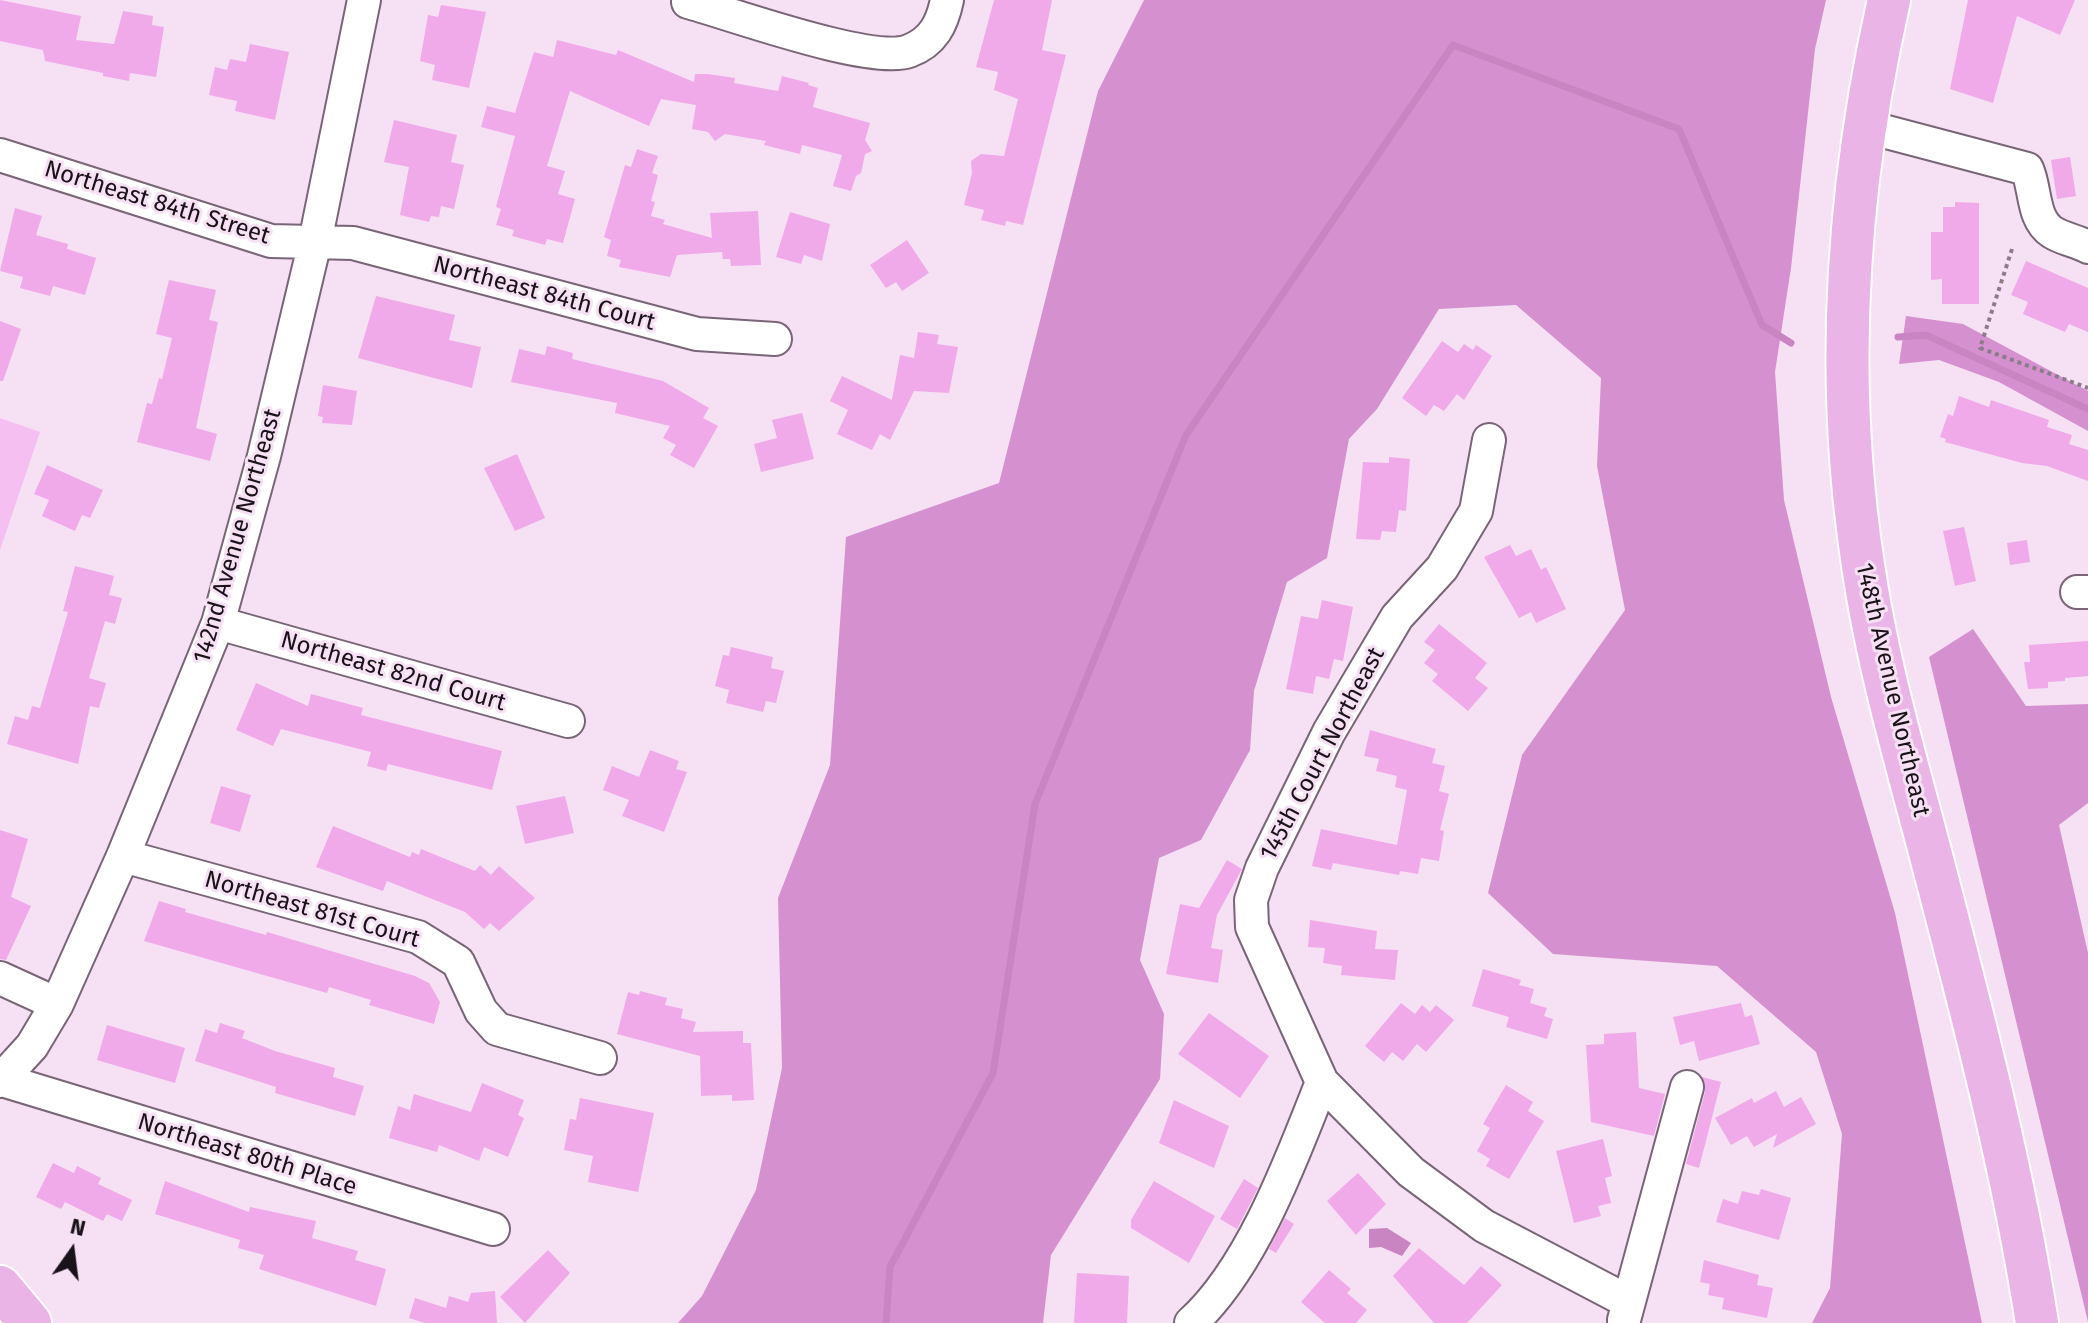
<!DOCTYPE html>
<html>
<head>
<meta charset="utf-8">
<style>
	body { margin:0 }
	#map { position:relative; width:2088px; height:1323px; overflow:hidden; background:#f6e0f3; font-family:"Fira Sans",sans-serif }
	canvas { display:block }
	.north { position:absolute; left:32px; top:1211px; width:80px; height:80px; -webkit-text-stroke:6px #f6e0f3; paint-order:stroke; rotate:14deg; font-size:22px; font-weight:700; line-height:32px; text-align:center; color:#1a1219 }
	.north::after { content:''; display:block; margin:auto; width:28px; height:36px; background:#1a1219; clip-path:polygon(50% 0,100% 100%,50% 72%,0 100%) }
</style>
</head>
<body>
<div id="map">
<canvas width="2088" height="1323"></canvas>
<div class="north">N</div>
</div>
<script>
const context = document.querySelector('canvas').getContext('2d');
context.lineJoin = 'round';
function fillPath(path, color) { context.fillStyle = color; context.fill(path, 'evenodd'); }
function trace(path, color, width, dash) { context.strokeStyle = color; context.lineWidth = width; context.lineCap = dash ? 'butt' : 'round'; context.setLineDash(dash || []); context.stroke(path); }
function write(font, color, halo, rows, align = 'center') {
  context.font = font + ' "Fira Sans",sans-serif'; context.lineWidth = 6; context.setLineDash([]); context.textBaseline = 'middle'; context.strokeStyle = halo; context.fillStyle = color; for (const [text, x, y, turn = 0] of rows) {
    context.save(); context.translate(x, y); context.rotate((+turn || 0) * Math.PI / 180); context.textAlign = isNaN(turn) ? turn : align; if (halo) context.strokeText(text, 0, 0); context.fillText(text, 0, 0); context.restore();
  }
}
fillPath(new Path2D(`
	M0,418l40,14 -40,118z`), '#f6bff1');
fillPath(new Path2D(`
	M1144,0h682l-11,49 -24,219 -16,104 9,128 47,197 64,216 87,410h-170l18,-35 12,-154 -26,-82 -99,-86 -164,-12 -65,-61 34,-138 103,-145 -28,-144 4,-88 -85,-73 -77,4 -62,100 -28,30 -22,119 -40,24 -33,109 -4,59 -49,90 -42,18 -19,102 24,54 -4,65 -109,176 -8,68h-365l24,-27 54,-106 26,-122 -4,-170 52,-133 16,-228 153,-54 99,-392z
	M1906,316l57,8 125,67v40l-89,-49 -60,-22 -40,4z
	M1973,629l53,77 62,-2v99l-29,22 29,128v369l-159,-665z`), '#d591cf');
fillPath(new Path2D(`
	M1387,1228l24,15 -9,13 -21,-9 -12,1v-19z`), '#c885c2');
trace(new Path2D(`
	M1898,337l28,-2 162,74
	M886,1323l4,-56 103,-194 42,-269 151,-369 267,-390 226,84 83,196 29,18`), '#c885c2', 7);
fillPath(new Path2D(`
	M0,0l81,16 -5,24 38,4 9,-33 30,5 -1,9 12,2 -8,50 -26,-4 -1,8 -26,-5v-3l-58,-12 -2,-11 -43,-9z
	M994,0h58l-10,50 24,5 -43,170 -17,-4 -1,5 -24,-6 3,-10 -20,-5 8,-32 -1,-12 10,-7 23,2 14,-57 -24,-9 4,-18 -22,-5z
	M1968,0h107l-15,35 -43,-19 -24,87 -43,-14z
	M441,5l45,7 -17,76 -37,-8 3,-15 -15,-4 8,-46 10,2z
	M557,40l59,15 2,-5 76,32 1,-8h13l27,4 -1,5 44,8 4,-15 27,7 -1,2 10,3 -5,19 57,16 -5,17 7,11 -7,3 -4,19 -5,3 -5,15 -18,-5 9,-31 -40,-10 -2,9 -36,-9 2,-4 -41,-7 -10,7 -7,-9 -16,-3 4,-24 -35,-6 -12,27 -79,-35 -23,75 18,5 -7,23 17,5 -12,44 -16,-4 -2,6 -33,-9 2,-6 -18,-5 5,-16 -5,-2 19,-71 -34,-9 6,-21 28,7 19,-61 19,5z
	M250,44l39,8 -14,68 -40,-9 2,-10 -28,-6 6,-28 12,3 3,-11 16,3z
	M394,120l63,15 -6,27 13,3 -10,44 -13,-3 -2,11 -8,-1 -2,6 -29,-7 9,-48 -25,-5z
	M637,149l21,7 -6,17 6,2 -7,26 4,1 -4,14 14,4 -2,4 49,14 -2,-25 48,-2 3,54 -30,1 -1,-7h-7l-1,-7 -45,3 -7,22 -51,-10 2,-7 -14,-4 4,-16 -7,-3 21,-72 6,2z
	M2070,157l6,39 -19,3 -6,-39z
	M1955,202l24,1v101h-37v-25l-11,1v-48h12v-25h12z
	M15,208l27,8 -6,19 32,9 -1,5 29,9 -11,37 -32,-9 -3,10 -30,-8 3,-11 -23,-6z
	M790,212l40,12 -8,37 -18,-6 -3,9 -25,-7z
	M907,240l22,33 -27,18 -6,-9 -10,6 -16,-23z
	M2026,261l62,27v44l-19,-8 -4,8 -42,-18 5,-12 -17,-7z
	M169,280l47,10 -7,30 9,2 -22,106 21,6 -7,27 -73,-19 10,-39 5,1 7,-26 3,1 10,-41 -16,-4z
	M376,296l79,19 -6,25 32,7 -9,41 -114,-30z
	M0,321l21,8 -18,52h-3z
	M918,332l21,3 -2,9 21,3 -9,46 -35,-2 -24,49 -10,-6 -8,16 -35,-16 11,-24 -18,-9 12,-25 50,24 8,-45 14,3z
	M1442,341l16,11 6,-8 9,6 3,-5 16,11 -28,44 -7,-6 -13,17 -10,-6 -8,11 -24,-18z
	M547,346l26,7 -1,6 91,22 46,27 -6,10 15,8 -24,42 -24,-13 6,-10 -13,-7 7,-12 -55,-13 2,-10 -106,-21 8,-33 26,6z
	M323,385l34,6 -5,34 -30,-2 1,-6 -5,-1z
	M1959,396l30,11 2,-7 58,20 -2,7 25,8 -3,9 19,6v31l-41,-15 -25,-3 -77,-21 1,-3 -6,-2 8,-23 5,2z
	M802,413l12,46 -53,13 -7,-28 23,-6 -5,-18z
	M517,454l28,64 -30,13 -31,-63z
	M1389,457l21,2 -4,52 -7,-1 -3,22 -14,-1 -2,9 -24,-1 7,-77 26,1z
	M47,465l56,25 -13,28 -8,-3 -7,16 -33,-15 7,-16 -15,-6z
	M1964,527l12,54 -21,5 -12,-55z
	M2027,540l3,22 -20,3 -3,-22z
	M1510,545l6,11 15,-7 10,21 5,-3 20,42 -30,14 -5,-11 -12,6 -35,-61z
	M75,566l39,10 -5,19 13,3 -7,26 -10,-3 -16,57 17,5 -7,25 -9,-2 -12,58 -71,-20 8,-28 13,4 4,-14 8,2 28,-96 -5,-1z
	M1322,600l31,7 -10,54 -9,-2 -5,20 -13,-3 -3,18 -27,-5 15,-73 17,3z
	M1439,624l48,39 -12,15 13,10 -20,23 -36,-30 6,-7 -14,-11 11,-13 -11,-8z
	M2088,641v35l-23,2v3l-17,1v6l-20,1 -4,-27h6l-1,-17z
	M731,647l42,10 -2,11 13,3 -8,32 -10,-2 -3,11 -37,-9 3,-13 -14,-4 8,-31 6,1z
	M256,683l52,23 3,-12 52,14 -2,7 141,36 -10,39 -104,-26 -2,7 -19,-5 4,-14 -90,-23 -8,17 -37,-16z
	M1370,730l66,19 -4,14 13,3 -6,25 10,3 -9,36 4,1 -5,30 -18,-3 -3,16 -18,-3 -1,4 -66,-12 -2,7 -19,-4 9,-37 76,16 10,-55 -12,-3 2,-11 -21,-5 3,-12 -15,-3z
	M650,750l29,11 -3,8 11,3 -23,60 -42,-16 7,-16 -26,-10 9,-24 27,11z
	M221,786l30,9 -11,37 -30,-9z
	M565,796l9,37 -49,11 -9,-38z
	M333,826l77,31 2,-5 7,3 2,-6 54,22 5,-6 11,10 8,-9 36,32 -36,33 -9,-8 -6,6 -19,-17 -78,-31 -4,10 -67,-24z
	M0,830l28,9 -17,58 20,9 -25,54 -6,-1z
	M1227,860l15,9 -25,46 -6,33 12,2 -5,33 -52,-9 14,-70 19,4z
	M159,901l27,8 -1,3 81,23 1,-3 148,44 14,7 11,19 -6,22 -65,-19 2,-5 -42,-13 -2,6 -183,-52z
	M1310,920l67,11 -2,18 23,1 -3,30 -54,-5 1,-9 -19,-3 2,-15 -17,-1z
	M1483,969l38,11 -2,5 15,4 -4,14 17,5 -3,8 9,3 -6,20 -41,-12 3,-10 -37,-11z
	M640,991l27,7 -2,7 18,4 -2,9 15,4 -3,10 50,-1v12h8l3,57 -22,1v-6l-31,1 -1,-40 -83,-22 11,-42 11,3z
	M1401,1003l14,11 7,-9 8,7 6,-7 18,15 -28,32 -9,-8 -14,17 -11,-9 -8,10 -19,-16z
	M1741,1003l4,14 7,-2 8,29 -61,17 -5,-20 -14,4 -7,-28z
	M1209,1013l60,43 -29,42 -62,-44z
	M220,1023l25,8 -3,7 33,13 60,17 -2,9 31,9 -9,30 -80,-23 1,-6 -81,-26 10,-32 12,4z
	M107,1025l78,23 -10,35 -78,-23z
	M1636,1032l3,56 26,6 -11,42 -63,-14 -5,-77 18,-1v-10z
	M1702,1077l19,5 -22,86 -13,-4 19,-72z
	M482,1083l42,17 -6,15 6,3 -16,39 -24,-10 -5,14 -40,-16 -2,7 -48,-14 9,-32 12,4 4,-16 57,18z
	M1506,1085l27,17 -5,9 16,10 -35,58 -23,-13 4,-7 -13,-8 13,-23 -7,-4z
	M1776,1091l8,16 17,-10 15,27 -43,24 4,-14 -23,13 -7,-11 -16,9 -16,-27 37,-20 2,5z
	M580,1098l74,15 -16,79 -50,-10 5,-26 -29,-6 6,-31 6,1z
	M1174,1100l55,26 -15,42 -55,-25z
	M1603,1139l9,37 -7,2 6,25 -13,3 3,10 -27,7 -18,-72z
	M53,1163l21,10 3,-7 24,12 -3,6 34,16 -10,21 -15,-7 -4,7 -38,-19 -4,7 -25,-12z
	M1358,1173l28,31 -30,31 -29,-34z
	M1244,1179l14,9 -21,41 -17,-10z
	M165,1181l84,31 1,-5 66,14 -4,17 46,13 -3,9 31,9 -10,37 -117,-37 5,-14 -26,-7 2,-8 -85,-26z
	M1154,1181l61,35 -26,47 -58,-35v-8z
	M1761,1189l30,9 -12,42 -63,-18 7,-23 15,5 4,-13 17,4z
	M1285,1218l9,6 -18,29 -7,-4z
	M1419,1248l45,37 17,-19 21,19 -35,38h-33l-41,-47z
	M548,1250l22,23 -45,50 -25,-26z
	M1704,1260l55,15 -2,10 16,3 -6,30 -45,-9 2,-11 -16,-3 2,-11 -10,-2z
	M1329,1270l22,19 -4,4 20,17 -11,13h-31l-24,-21z
	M1077,1273l52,3 -2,47h-53z
	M495,1291l2,32h-72l-16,-5 6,-20 31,10 3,-12 19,6 3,-9z`), '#f0aaea');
const minor = new Path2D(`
	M688,2c44,12 184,63 221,49 24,-9 33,-27 38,-51
	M1864,126l163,43c9,20 5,50 25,63 11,7 25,9 36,15
	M0,155l271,86 82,2 344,91 78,5
	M1489,440l-13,71 -34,57 -45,49 -68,115 -67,136 -11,32 1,27 70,155 89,90 73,54 145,76
	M2077,592h11
	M218,623l350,98
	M123,856l295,81 40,25 23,49 16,18 103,29
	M0,978l57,26
	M2,1080l491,149
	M0,1081l32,-35 25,-42 66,-148 95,-233 46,-167 51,-214 49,-242
	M1624,1320l63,-233
	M1191,1323c61,-55 101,-165 131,-241`);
const major = new Path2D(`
	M1889,0c-42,186 -55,375 -26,565 14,96 41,189 66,283 41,157 83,314 108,475
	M0,1287l30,36`);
trace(minor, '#786576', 36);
trace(major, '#fff', 46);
trace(new Path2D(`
	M2012,249l-32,99 108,40`), '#8b7c89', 4, [4, 4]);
trace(minor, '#fff', 32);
trace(major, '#eab4e6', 42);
write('24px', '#1a1219', '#f6e0f3', [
	["Northeast 84th Street",157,203,17],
	["Northeast 84th Court",544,294,15],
	["142nd Avenue Northeast",238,536,-74],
	["Northeast 82nd Court",393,672,16],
	["148th Avenue Northeast",1892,690,77],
	["145th Court Northeast",1323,754,-62],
	["Northeast 81st Court",312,910,16],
	["Northeast 80th Place",247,1155,17]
]);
</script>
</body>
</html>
